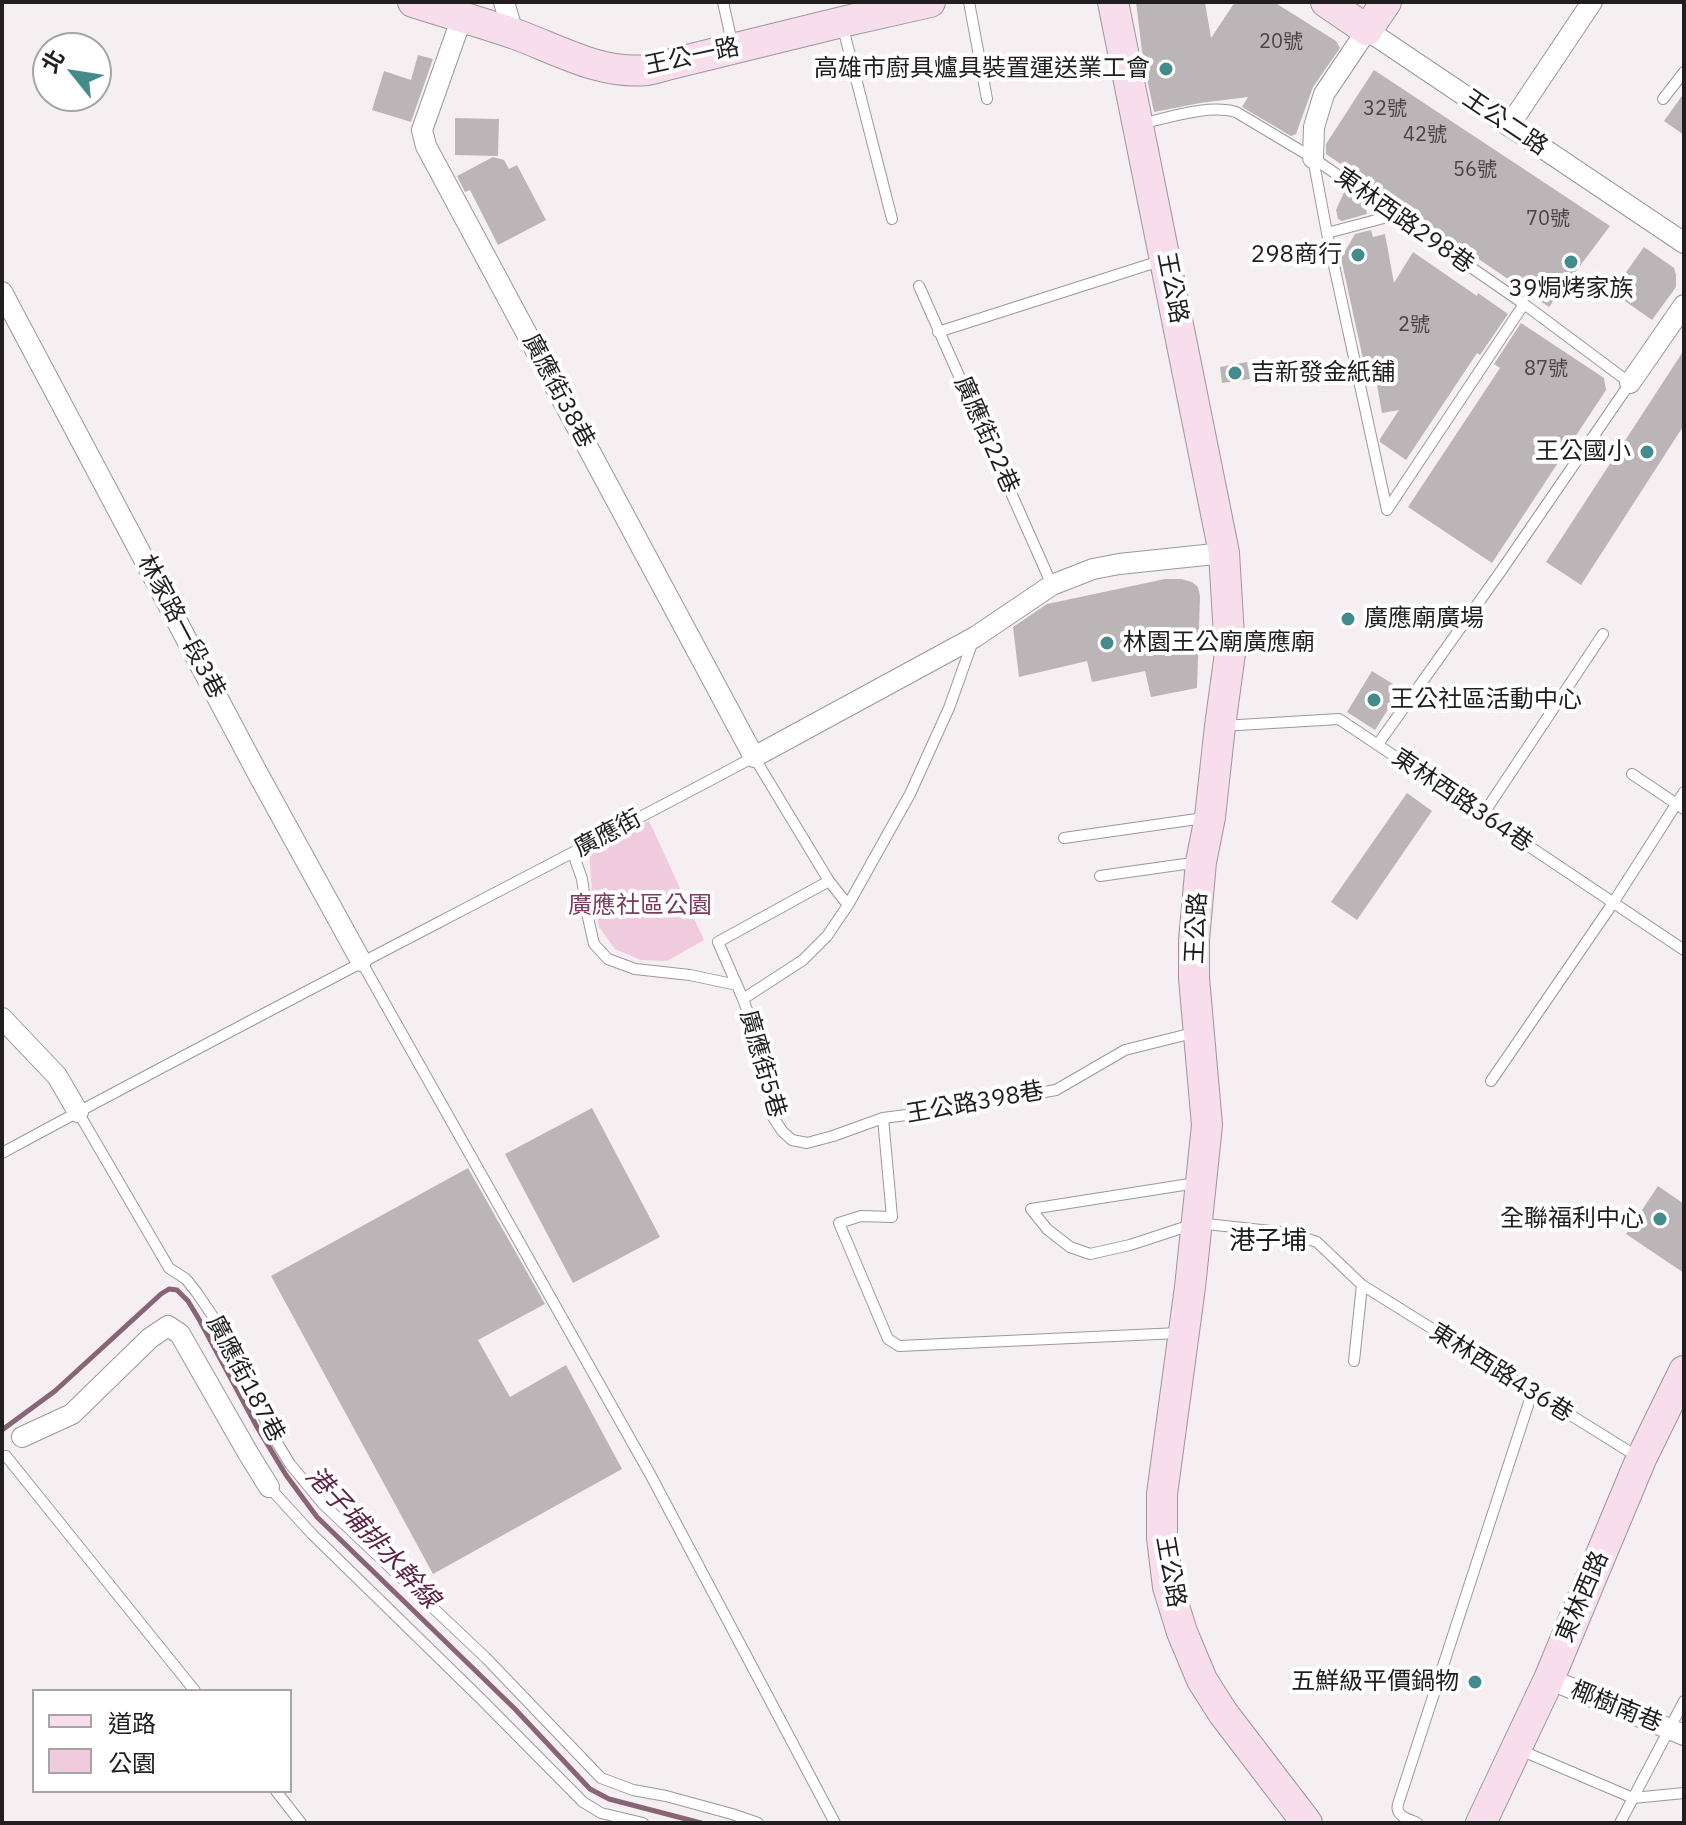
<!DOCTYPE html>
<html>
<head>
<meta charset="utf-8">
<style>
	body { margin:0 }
	#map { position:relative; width:1686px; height:1825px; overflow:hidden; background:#f6eff2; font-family:"IBM Plex Sans","Noto Sans TC",sans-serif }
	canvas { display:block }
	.frame { position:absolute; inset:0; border:4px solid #211e20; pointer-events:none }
	.legend { position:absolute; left:32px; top:1689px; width:260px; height:104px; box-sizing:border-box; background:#fff; border:2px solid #a6a5a6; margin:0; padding:10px 14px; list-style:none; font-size:24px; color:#211e20 }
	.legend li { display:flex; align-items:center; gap:16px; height:40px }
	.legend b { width:40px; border:2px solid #a6a5a6 }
	.north { position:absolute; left:32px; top:32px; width:80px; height:80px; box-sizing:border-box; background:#fff; border:2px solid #a6a5a6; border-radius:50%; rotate:300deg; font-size:22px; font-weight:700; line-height:32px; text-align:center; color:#211e20 }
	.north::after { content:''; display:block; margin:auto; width:28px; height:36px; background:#438b8c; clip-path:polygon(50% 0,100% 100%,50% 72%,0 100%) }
</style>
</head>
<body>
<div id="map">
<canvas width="1686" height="1825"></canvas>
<div class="frame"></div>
<ul class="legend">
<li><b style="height:10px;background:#f8ddec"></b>道路</li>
<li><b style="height:22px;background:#f0cadd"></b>公園</li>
</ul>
<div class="north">北</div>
</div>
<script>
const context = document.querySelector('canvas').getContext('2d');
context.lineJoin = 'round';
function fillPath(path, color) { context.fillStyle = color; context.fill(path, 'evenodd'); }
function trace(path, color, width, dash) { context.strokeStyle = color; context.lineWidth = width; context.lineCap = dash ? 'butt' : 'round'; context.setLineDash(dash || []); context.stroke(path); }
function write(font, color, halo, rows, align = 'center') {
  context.font = font + ' "IBM Plex Sans","Noto Sans TC",sans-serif'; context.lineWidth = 8; context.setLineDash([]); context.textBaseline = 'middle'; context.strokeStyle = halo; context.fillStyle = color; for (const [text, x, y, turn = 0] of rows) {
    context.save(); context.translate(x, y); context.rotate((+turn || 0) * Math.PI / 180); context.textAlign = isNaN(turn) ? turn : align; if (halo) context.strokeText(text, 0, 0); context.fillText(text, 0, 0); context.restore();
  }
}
fillPath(new Path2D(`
	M649,821l55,119 -37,21 -26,-1 -26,-11 -16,-22 -7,-37 -3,-38z`), '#f0cadd');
trace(new Path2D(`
	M2,1430l53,-39 106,-97 8,-5 8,1 11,11 12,20 57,106 29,48 31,42 198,192 75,80 19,10 92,24`), '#876577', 5);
fillPath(new Path2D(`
	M1136,2h69l6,36 24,-36h39l62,39 4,7 -27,39 -17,47 -5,2 -49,-29 6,-10 -48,6 -46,9 -11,-52z
	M418,55l15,4 -22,63 -39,-12 12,-39 27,9z
	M1374,70l236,156 -61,81 -192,-131 1,4 -6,-4 2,-3 -28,-19v-10z
	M1684,93v42l-20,-14z
	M455,118l44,1 -1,37 -43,-1z
	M493,157l11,3 5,9 8,-4 29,55 -48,25 -28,-55 -5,2 -8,-16z
	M1345,190l20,13 2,11 -25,7 -4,-2 -2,-9z
	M1371,230l2,7 12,-3 9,49 19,-31 64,44 1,-3 30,21 -28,41 -3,-2 -71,107 -26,-18v-3l19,-29 -17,3 -6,-33 -8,2 -27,-124 14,-24z
	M1644,247l30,21 2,7v12l-24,33 -40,-28z
	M1521,323l83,55 2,12 -114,173 -84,-56 92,-139 -6,-4z
	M1684,350v75l-103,160 -35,-23z
	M1247,362l3,17 -28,4 -2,-16z
	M1165,579h16l11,3 6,5 2,9 -3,92 -46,9 -6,-26 -53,11 -5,-21 -68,16 -6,-50 34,-23z
	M1372,671l29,18 -26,41 -28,-18z
	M1407,793l25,18 -75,109 -26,-18z
	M592,1108l68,129 -87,46 -68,-129z
	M468,1168l77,136 -67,36 32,57 56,-32 56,104 -189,105 -162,-298z
	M1658,1186l26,18v69l-58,-39z`), '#bcb5b8');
const lane = new Path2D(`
	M723,2l10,45
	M969,2l18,97
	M842,24l50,195
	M1663,99l21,-27
	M1140,124c28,-6 68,-20 96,-12l77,46 211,146 106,79 -129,188 -123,173
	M1313,158l14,75 60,277
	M1327,233l68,-18
	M919,286l133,299
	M938,332l222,-71
	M1387,510l137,-206
	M1222,726l117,-7 345,231
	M1632,774l52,35
	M1482,816l121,-182
	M1064,838l140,-20
	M573,853l9,26 5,34 7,31 14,15 27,10 55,6 47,10
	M1100,876l99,-14
	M829,881l-111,61 25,57 23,62 7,56 9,14 10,9 15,3 26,-7 50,-18 47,-6 126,-22 69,-40 72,-18
	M361,961l289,513 185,349
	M743,999l60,-39 24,-24 21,-31 62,-111 39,-86 25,-70
	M1491,1081l122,-178 71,-111
	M78,1112l91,156 17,11 11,14 36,53 38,87 19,31 33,40 163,154 115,120 32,12 33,6 66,18 26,9
	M883,1118l9,99 -31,-1 -22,7 49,116 11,7 280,-13
	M2,1153c249,-135 502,-263 752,-396l75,124 19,24
	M1196,1183l-165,26 16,20 23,18 20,7 40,-9 67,-22 92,10 28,9 45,43 276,172
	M1354,1361l8,-76
	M6,1456l189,235
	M269,1487l43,47 170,166 101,102 18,11 42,10
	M1520,1750l113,48 51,-5
	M276,1791l25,32
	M1417,1823c-10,-5 -22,-7 -19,-19l134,-411
	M1620,1823l64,-122`);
const street = new Path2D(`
	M504,2l9,31
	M462,17l-40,113 4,16 328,611 221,-120 77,-52 41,-16 26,-5 105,-11
	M1509,126l83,-124
	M1313,158l1,-31 10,-33 43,-64 317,213
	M2,292l256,482 103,187
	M1630,383l54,-78
	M2,1018l55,58 21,36
	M22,1437l50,-23 78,-76 18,-12 12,8 68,119 21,34
	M1549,1679l135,56`);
const secondary = new Path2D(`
	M413,2c34,11 68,20 102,32 42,15 85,41 132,36 8,-1 16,-4 24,-6l171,-42 88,-20
	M1113,2l111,551 6,100 -10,73 -10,91 -9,45 -7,78v38l13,147 -17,162 -28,207v44l6,49 14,45 20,48 21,33 84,110
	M1326,2l41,28 19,-28
	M1481,1823l68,-144 92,-220 43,-88`);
trace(lane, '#9d979a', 12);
trace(street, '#9d979a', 22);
trace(secondary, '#9d979a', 32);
trace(lane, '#fff', 10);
trace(street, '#fff', 20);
trace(secondary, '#f8ddec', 30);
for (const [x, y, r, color] of [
	[1166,69,8,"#438b8c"],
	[1358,255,8,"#438b8c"],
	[1571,262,8,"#438b8c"],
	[1235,373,8,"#438b8c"],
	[1647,452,8,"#438b8c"],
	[1348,619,8,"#438b8c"],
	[1107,643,8,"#438b8c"],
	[1374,700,8,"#438b8c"],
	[1660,1219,8,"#438b8c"],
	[1475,1682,8,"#438b8c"]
]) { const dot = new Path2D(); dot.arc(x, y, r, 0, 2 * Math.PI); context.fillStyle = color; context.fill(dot); trace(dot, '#fff', 3); }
write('20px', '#484446', null, [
	["20號",1281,42],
	["32號",1385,109],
	["42號",1425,135],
	["56號",1475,170],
	["70號",1548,219],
	["2號",1414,325],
	["87號",1546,369]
]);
write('24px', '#211e20', '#fff', [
	["王公一路",692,57,-12],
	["王公二路",1505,123,34],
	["東林西路298巷",1404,221,35],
	["王公路",1172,288,79],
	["廣應街38巷",558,391,62],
	["廣應街22巷",986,435,66],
	["林家路一段3巷",181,627,62],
	["東林西路364巷",1462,801,34],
	["廣應街",608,834,-28],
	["王公路",1197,928,-87],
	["廣應街5巷",762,1064,74],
	["王公路398巷",975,1103,-10],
	["東林西路436巷",1501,1373,32],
	["廣應街187巷",245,1379,62],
	["王公路",1170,1572,80],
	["東林西路",1583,1597,-67],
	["椰樹南巷",1616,1707,22]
]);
write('24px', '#211e20', '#fff', [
	["高雄市廚具爐具裝置運送業工會",1150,69],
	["298商行",1342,255],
	["39焗烤家族",1571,289,"center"],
	["吉新發金紙舖",1251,373,"left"],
	["王公國小",1631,452],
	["廣應廟廣場",1364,619,"left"],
	["林園王公廟廣應廟",1123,643,"left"],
	["王公社區活動中心",1390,700,"left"],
	["全聯福利中心",1644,1219],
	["五鮮級平價鍋物",1459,1682]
], 'right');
write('24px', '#7a3c5f', '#fff', [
	["廣應社區公園",640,906]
]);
write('26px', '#211e20', '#fff', [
	["港子埔",1268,1241]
]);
write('italic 26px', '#5f2447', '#fff', [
	["港子埔排水幹線",372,1538,47]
]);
</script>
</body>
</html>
